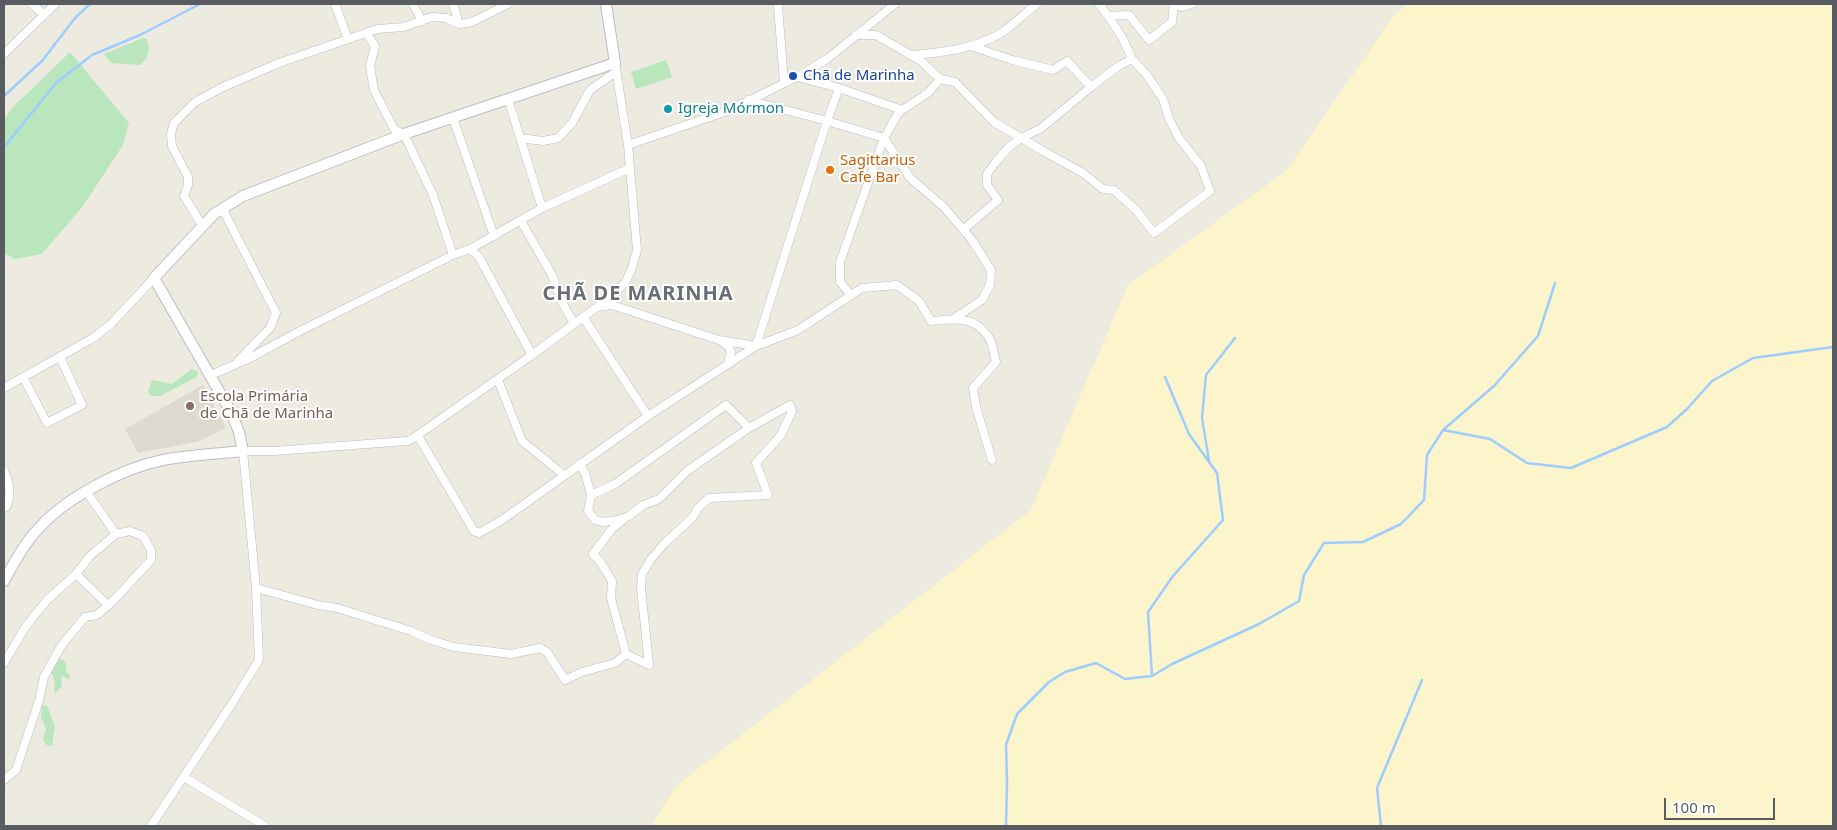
<!DOCTYPE html>
<html>
<head>
<meta charset="utf-8">
<style>
	body { margin:0 }
	#map { position:relative; width:1837px; height:830px; overflow:hidden; background:#edebdf; font-family:"Noto Sans",sans-serif }
	canvas { display:block }
	.frame { position:absolute; inset:0; border:5px solid #585c61; pointer-events:none }
	.scale { position:absolute; left:1664px; top:798px; width:111px; height:22px; box-sizing:border-box; border:2px solid #585c61; border-top:0; padding-left:6px; font-size:15px; line-height:18px; white-space:nowrap; color:#585c61; -webkit-text-stroke:4px #fff; paint-order:stroke }
</style>
</head>
<body>
<div id="map">
<canvas width="1837" height="830"></canvas>
<div class="frame"></div>
<div class="scale">100 m</div>
</div>
<script>
const context = document.querySelector('canvas').getContext('2d');
context.lineJoin = 'round';
function fillPath(path, color) { context.fillStyle = color; context.fill(path, 'evenodd'); }
function trace(path, color, width, dash) { context.strokeStyle = color; context.lineWidth = width; context.lineCap = dash ? 'butt' : 'round'; context.setLineDash(dash || []); context.stroke(path); }
function write(font, color, halo, rows, align = 'center') {
  context.font = font + ' "Noto Sans",sans-serif'; context.lineWidth = 4; context.setLineDash([]); context.textBaseline = 'middle'; context.strokeStyle = halo; context.fillStyle = color; for (const [text, x, y, turn = 0] of rows) {
    context.save(); context.translate(x, y); context.rotate((+turn || 0) * Math.PI / 180); context.textAlign = isNaN(turn) ? turn : align; if (halo) context.strokeText(text, 0, 0); context.fillText(text, 0, 0); context.restore();
  }
}
fillPath(new Path2D(`
	M203,385l23,43 -26,13 -62,12 -13,-24z`), '#dcdace');
fillPath(new Path2D(`
	M143,38l4,1c3,12 2,18 -7,26l-29,-2 -7,-9z
	M70,52l59,71 -6,22 -40,61 -41,48 -28,5 -10,-6v-134l9,-12z
	M666,60l6,17 -36,12 -5,-17z
	M191,369l7,2 -1,6 -37,19h-9l-3,-4 4,-12 20,4z
	M60,658l6,4v8l4,6 -1,4 -8,-5 1,11 -7,8 -1,-16 -3,-6z
	M42,705l5,1 8,20 -3,20 -6,-1 -3,-6 3,-10 -5,-11z`), '#b9e6bd');
fillPath(new Path2D(`
	M1409,4h424v822h-1182l25,-40 355,-276 97,-225 158,-114 109,-157z`), '#fcf4cb');
trace(new Path2D(`
	M4,96l38,-35 33,-43 15,-14
	M4,147l52,-64 36,-28 48,-20 60,-31
	M1443,430l51,-44 44,-50 17,-53
	M1209,461l-7,-43 4,-43 29,-37
	M1152,676l-4,-64 25,-36 50,-56 -6,-47 -28,-39 -24,-57
	M1006,826l1,-44 -1,-37 11,-31 32,-32 16,-10 31,-9 29,16 27,-3 20,-12 87,-40 40,-23 5,-26 20,-32 39,-1 38,-18 23,-24 3,-45 16,-25 47,9 37,24 44,5 96,-41 20,-18 25,-28 41,-23 80,-11
	M1381,826l-4,-38 45,-108`), '#9dcdff', 2.5);
const street = new Path2D(`
	M32,4l12,11
	M335,4l13,35
	M413,4l9,17
	M453,4l6,20
	M1099,4l9,12 21,-1 20,25 23,-18 2,-18
	M1175,5l7,2 10,-3
	M778,6l6,76
	M366,33l11,-4 27,-2 28,-10 14,1 13,6 13,-2 36,-18
	M856,35h20l45,26 19,18
	M971,46l41,14 41,10 14,-9 24,26 26,-20 15,-8
	M4,54l51,-50
	M911,55c30,-2 63,-6 90,-22 12,-8 24,-20 36,-29
	M839,88l63,22
	M508,99l34,109
	M748,100l79,21 12,-33 -42,-11
	M453,118l41,118
	M520,138l23,3 15,-3 14,-15 18,-33 26,-18
	M628,145l102,-35 67,-33 30,-18 68,-55
	M222,208l54,105 -6,15 -32,33
	M521,221l31,54 10,27 12,22
	M202,225l-18,-29 4,-11v-8l-16,-31 -1,-12 3,-11 21,-21 28,-15 56,-24 87,-30 9,13 -5,20 4,24 20,39 10,5 29,61 20,60 17,-6 9,8 53,98
	M964,229l34,-29 -11,-15v-11l8,-11 14,-16 12,-9 19,-9 51,-42
	M470,249l72,-41 88,-40
	M583,317l65,99
	M953,319l29,-19 8,-15 1,-15 -19,-30 -28,-33 -34,-29 -26,-40 15,-26 29,-19 12,-14 15,3 39,40 49,29 40,22 20,16 11,1 22,20 18,23 56,-42 -9,-25 -22,-28 -10,-19 -6,-20 -17,-25 -14,-15 -9,-20 -15,-23
	M721,341l7,5 3,6 -3,12
	M756,346l71,-225 57,17 -44,124v20l11,13
	M756,346l42,-16 64,-42 35,-3 22,16 12,20c23,-2 42,-6 57,15 5,6 6,19 8,26l-23,26 3,19 16,53
	M211,375l39,-17 48,-26 155,-77
	M23,377l24,46 35,-18 -22,-48
	M498,380l24,61 42,34
	M4,388l89,-50 17,-13 44,-47
	M418,436l56,95 5,2 23,-13 146,-104 108,-70 -37,-6 -107,-35 -15,2
	M579,464l6,9 6,22 -3,16 7,9 9,2 13,-2 12,-4 14,-11 16,-6 28,-28 62,-43 -23,-23 -111,79 -24,11
	M4,471c6,13 7,21 3,35l-3,2
	M86,491l30,43
	M624,519l-13,11 -18,24 8,9 11,18 -1,17 15,56
	M76,574l32,31
	M256,588l62,17 19,3 74,23 20,9 23,7 57,7 29,-6 7,4 18,28 17,-8 33,-9 11,-9
	M626,654l23,11 -8,-77 1,-14 9,-15 13,-15 29,-27 5,-9 11,-10 59,-3 -12,-32 25,-28 11,-24 -2,-6 -41,23
	M4,663l22,-37 21,-26 29,-26 14,-18 26,-22 14,-3 13,5 8,14v10l-38,41 -16,14 -12,2 -24,29 -17,31 -5,24 -23,69 -12,10
	M184,777l81,49
	M151,826l82,-124 26,-42 -3,-72 -13,-137h31l133,-10 5,-2 120,-84 65,-48 28,-24 6,-12 6,-21 -9,-105 -13,-82`);
const secondary = new Path2D(`
	M4,581c10,-18 21,-39 36,-54 27,-30 83,-59 123,-67 26,-5 53,-6 80,-9l-4,-19 -8,-20 -77,-134 60,-64 29,-18 161,-62 211,-71 -9,-59`);
trace(street, '#babcc2', 9);
trace(secondary, '#babdc4', 12);
trace(street, '#fff', 8);
trace(secondary, '#fff', 10);
for (const [x, y, r, color] of [
	[793,76,5,"#1a4fb4"],
	[668,109,5,"#0f9aa8"],
	[830,170,5,"#e8710a"],
	[190,406,5,"#8d6e63"]
]) { const dot = new Path2D(); dot.arc(x, y, r, 0, 2 * Math.PI); context.fillStyle = color; context.fill(dot); trace(dot, '#fff', 2); }
write('15px', '#164399', '#fff', [
	["Chã de Marinha",803,76]
], 'left');
write('15px', '#0d838f', '#fff', [
	["Igreja Mórmon",678,109]
], 'left');
write('15px', '#c56008', '#fff', [
	["Sagittarius",840,161],
	["Cafe Bar",840,178]
], 'left');
write('15px', '#785e54', '#fff', [
	["Escola Primária",200,397],
	["de Chã de Marinha",200,414]
], 'left');
context.letterSpacing = '1px';
write('bold 20px', '#696e74', '#fff', [
	["CHÃ DE MARINHA",638,294]
]);
context.letterSpacing = '0px';
</script>
</body>
</html>
